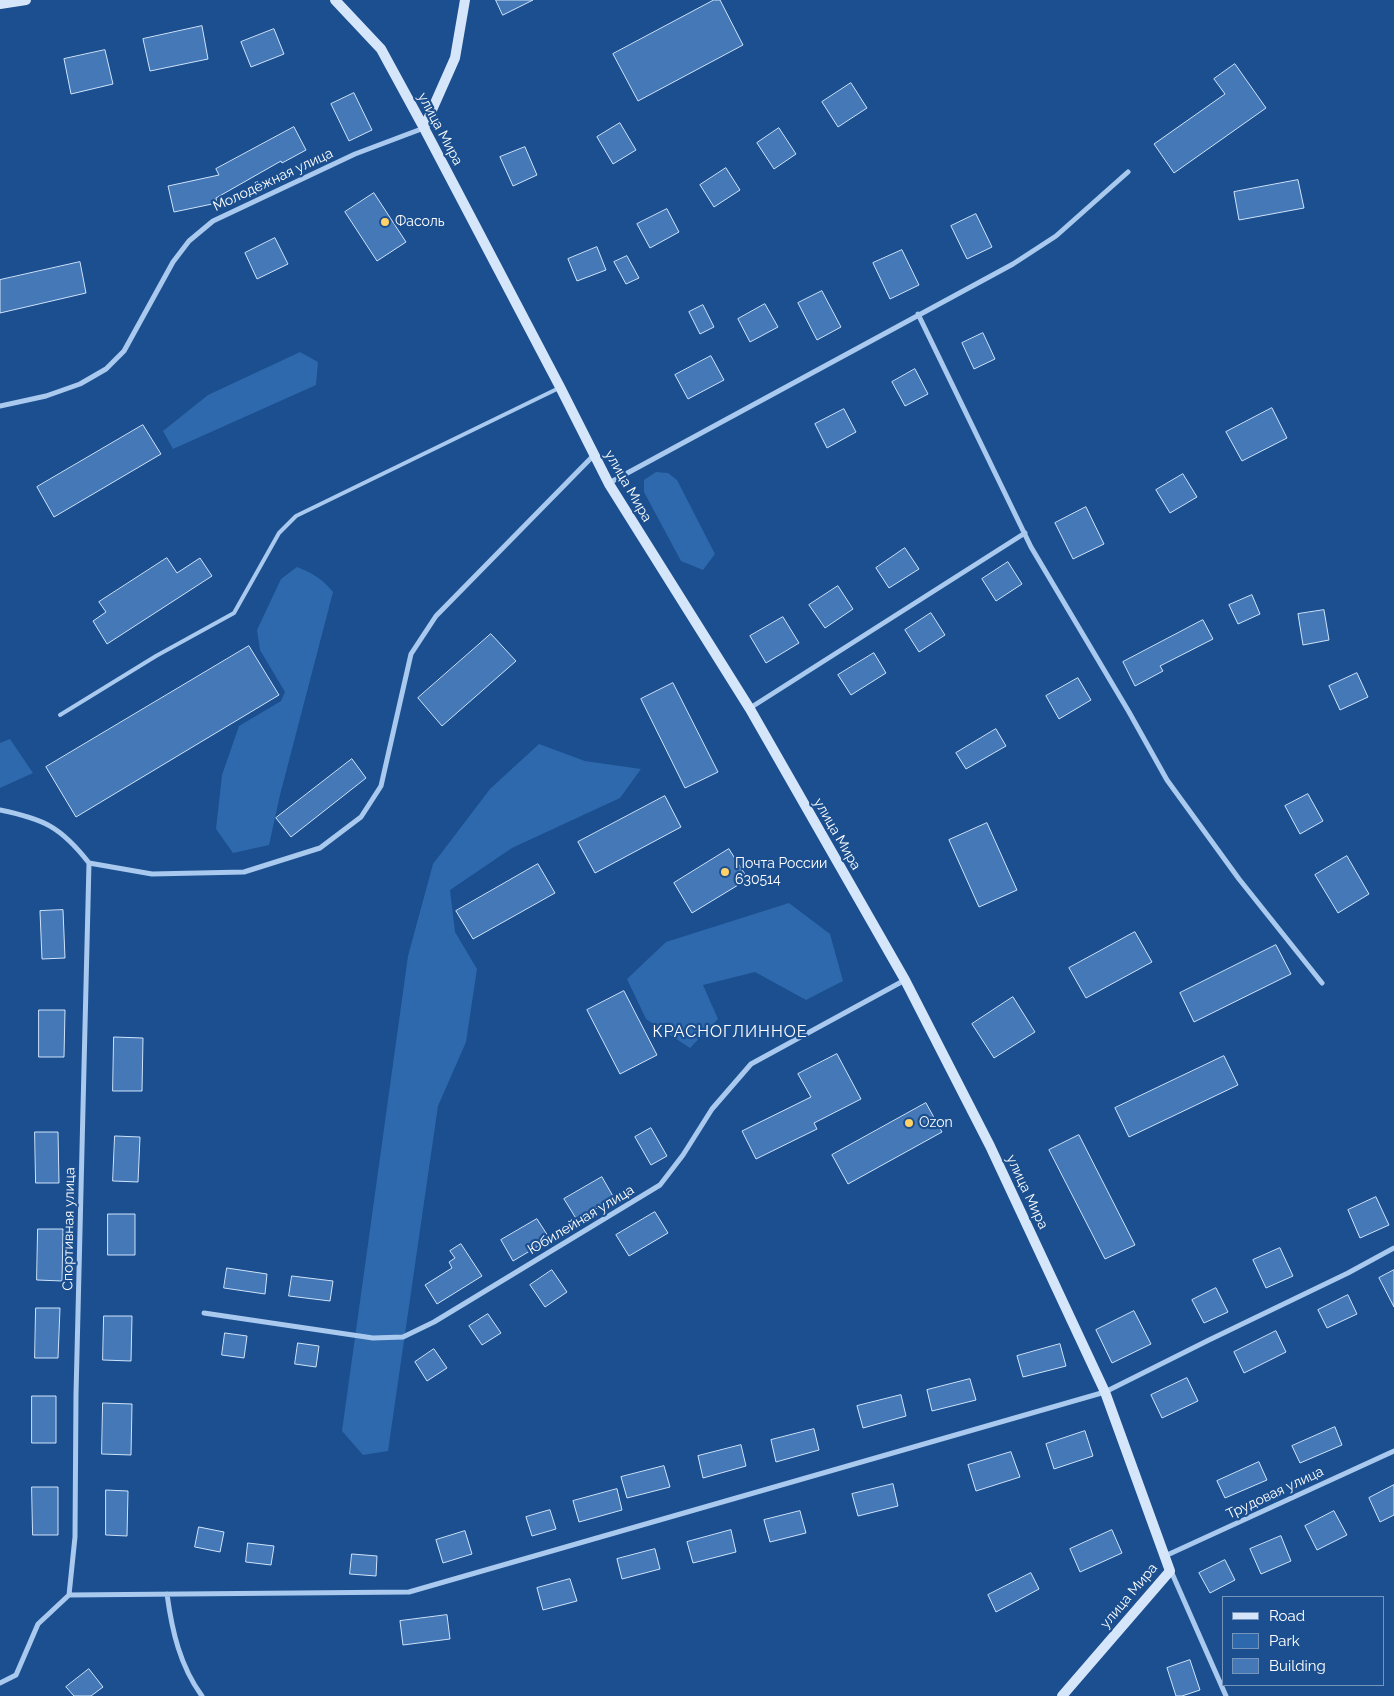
<!DOCTYPE html>
<html>
<head>
<meta charset="utf-8">
<style>
	body { margin:0 }
	#map { position:relative; width:1394px; height:1696px; overflow:hidden; background:#1b4f8f; font-family:Raleway,sans-serif }
	canvas { display:block }
	.legend { position:absolute; left:1222px; top:1596px; width:162px; height:90px; box-sizing:border-box; background:#1b4f8f; border:1px solid #7695bc; margin:0; padding:6px 9px; list-style:none; font-size:15px; color:#fff }
	.legend li { display:flex; align-items:center; gap:10px; height:25px }
	.legend b { width:25px; border:1px solid #7695bc }
</style>
</head>
<body>
<div id="map">
<canvas width="1394" height="1696"></canvas>
<ul class="legend">
<li><b style="height:6px;background:#d6e6fa"></b>Road</li>
<li><b style="height:14px;background:#2e69ad"></b>Park</li>
<li><b style="height:14px;background:#4478b7"></b>Building</li>
</ul>
</div>
<script>
const context = document.querySelector('canvas').getContext('2d');
context.lineJoin = 'round';
function fillPath(path, color) { context.fillStyle = color; context.fill(path, 'evenodd'); }
function trace(path, color, width, dash) { context.strokeStyle = color; context.lineWidth = width; context.lineCap = dash ? 'butt' : 'round'; context.setLineDash(dash || []); context.stroke(path); }
function write(font, color, halo, rows, align = 'center') {
  context.font = font + ' Raleway,sans-serif'; context.lineWidth = 4.5; context.setLineDash([]); context.textBaseline = 'middle'; context.strokeStyle = halo; context.fillStyle = color; for (const [text, x, y, turn = 0] of rows) {
    context.save(); context.translate(x, y); context.rotate((+turn || 0) * Math.PI / 180); context.textAlign = isNaN(turn) ? turn : align; if (halo) context.strokeText(text, 0, 0); context.fillText(text, 0, 0); context.restore();
  }
}
fillPath(new Path2D(`
	M300,352l18,10 -2,23 -143,64 -10,-18 45,-36z
	M656,472l12,1 9,7 38,74 -12,16 -22,-9 -37,-69v-12z
	M297,567c15,6 26,12 36,25l-53,203 -11,50 -36,8 -17,-24 6,-54 17,-49 42,-25 4,-9 -25,-42 -3,-20 24,-51z
	M10,739l23,34 -33,15v-45z
	M539,744l46,17 56,8 -21,29 -108,50 -62,42 5,42 22,37 -11,73 -28,64 -50,345 -25,4 -21,-24 66,-475 25,-92 57,-75z
	M789,903l41,31 13,47 -37,19 -51,-28 -52,13 15,34 -28,29 -44,-29 -19,-40 39,-37z`), '#2e69ad');
const building = new Path2D(`
	M496,0h37l-30,15z
	M714,0h6l23,45 -105,56 -25,-47z
	M202,26l6,33 -58,12 -7,-32z
	M274,29l10,25 -33,13 -10,-25z
	M105,50l8,34 -42,10 -7,-35z
	M1235,64l31,44 -92,65 -20,-29 71,-50 -11,-15z
	M851,83l16,25 -29,19 -16,-25z
	M354,93l18,37 -23,11 -18,-37z
	M620,123l16,27 -23,14 -16,-27z
	M294,127l12,23 -24,13 -1,-2 -65,37 1,5 -43,9 -6,-26 51,-11 -3,-6z
	M779,128l17,26 -22,15 -17,-26z
	M525,147l12,28 -24,11 -13,-29z
	M726,168l14,22 -26,17 -14,-22z
	M1298,180l6,28 -65,12 -5,-28z
	M374,193l32,49 -29,19 -32,-49z
	M667,209l12,23 -29,16 -13,-24z
	M976,214l16,33 -25,12 -16,-33z
	M275,238l13,26 -31,15 -12,-26z
	M597,247l9,23 -29,11 -9,-22z
	M902,250l17,35 -29,14 -17,-36z
	M627,256l12,22 -13,6 -12,-22z
	M80,262l6,31 -86,20v-33z
	M822,291l19,36 -24,13 -19,-37z
	M765,304l13,23 -28,15 -12,-23z
	M703,305l11,22 -14,7 -11,-22z
	M983,333l12,26 -21,10 -12,-26z
	M711,356l13,24 -36,19 -13,-24z
	M915,369l13,25 -23,12 -13,-24z
	M1272,408l15,30 -45,23 -16,-29z
	M844,409l12,23 -29,16 -12,-24z
	M143,425l18,29 -107,63 -17,-30z
	M1183,474l14,23 -27,16 -14,-23z
	M1086,507l18,37 -31,15 -18,-36z
	M905,548l14,21 -30,19 -13,-20z
	M167,558l10,15 23,-15 12,18 -105,68 -14,-23 13,-9 -7,-10z
	M1008,562l14,22 -26,17 -14,-22z
	M838,586l15,23 -28,19 -16,-23z
	M1252,595l8,19 -22,10 -9,-19z
	M1324,610l5,30 -26,5 -5,-31z
	M931,613l14,22 -26,17 -14,-22z
	M783,617l16,26 -33,20 -16,-27z
	M1203,620l10,19 -53,27 3,5 -28,15 -12,-24z
	M491,634l25,27 -74,65 -24,-28z
	M249,646l30,49 -203,122 -30,-50z
	M874,653l12,20 -35,22 -13,-20z
	M1357,673l11,24 -28,13 -11,-24z
	M1078,678l13,22 -32,19 -13,-23z
	M673,683l45,89 -33,16 -44,-89z
	M996,729l10,17 -40,23 -10,-16z
	M352,759l14,19 -75,59 -15,-19z
	M1308,794l15,27 -23,13 -15,-28z
	M665,796l16,31 -86,46 -17,-31z
	M987,823l30,67 -38,17 -30,-67z
	M729,849l19,30 -56,34 -18,-30z
	M1347,856l22,38 -31,19 -23,-38z
	M538,864l17,29 -82,46 -17,-28z
	M63,910l2,48 -23,1 -2,-48z
	M1135,932l17,30 -66,36 -17,-30z
	M1276,945l15,29 -97,48 -14,-29z
	M624,991l33,64 -37,19 -33,-64z
	M1013,997l22,35 -41,26 -22,-34z
	M39,1010h26l-1,47h-25z
	M114,1037l29,1 -1,53h-29z
	M837,1054l24,45 -47,24 3,6 -61,30 -14,-28 69,-34 -13,-23z
	M1224,1056l14,29 -109,52 -14,-29z
	M926,1103l16,29 -94,52 -16,-29z
	M651,1128l16,28 -16,9 -16,-28z
	M35,1132h23l1,51h-23z
	M1079,1135l56,110 -30,14 -56,-109z
	M115,1136l25,1 -2,45 -25,-1z
	M602,1177l12,21 -37,22 -13,-21z
	M1376,1197l13,28 -29,13 -12,-28z
	M655,1212l13,21 -39,23 -13,-21z
	M108,1214h27v41h-27z
	M537,1219l13,20 -37,22 -12,-21z
	M38,1229h25l-1,52 -25,-1z
	M461,1244l21,32 -45,28 -12,-19 27,-17 -3,-6 6,-4 -5,-7z
	M1280,1248l13,28 -27,12 -13,-28z
	M227,1268l40,6 -2,20 -41,-6z
	M552,1270l15,22 -22,15 -15,-22z
	M1394,1270v37l-15,-29z
	M292,1276l41,5 -3,20 -41,-5z
	M1216,1288l12,24 -24,11 -12,-23z
	M1348,1295l9,19 -30,14 -9,-18z
	M36,1308h24l-2,50h-23z
	M1134,1311l17,33 -39,19 -16,-33z
	M488,1314l13,19 -19,12 -13,-19z
	M104,1316h28l-1,45 -28,-1z
	M1276,1331l10,21 -42,21 -10,-21z
	M225,1333l22,3 -3,22 -22,-3z
	M298,1343l21,3 -3,21 -21,-3z
	M1060,1344l6,22 -43,11 -6,-21z
	M434,1349l13,19 -20,13 -12,-19z
	M1187,1378l11,23 -36,17 -11,-23z
	M970,1379l6,21 -44,11 -5,-21z
	M901,1395l5,21 -43,12 -6,-22z
	M32,1396h24v47h-24z
	M103,1403l29,1 -1,51 -29,-1z
	M1335,1427l7,18 -42,18 -8,-17z
	M814,1429l5,21 -43,12 -5,-22z
	M1085,1431l8,25 -39,13 -8,-25z
	M741,1445l5,21 -43,12 -5,-22z
	M1011,1452l9,25 -44,14 -8,-26z
	M1259,1462l8,18 -42,18 -8,-17z
	M664,1466l6,21 -43,11 -6,-21z
	M893,1484l5,22 -40,10 -6,-22z
	M1394,1485v30l-14,7 -11,-24z
	M32,1487h26v48h-25z
	M617,1489l5,21 -43,12 -6,-21z
	M106,1490l22,1 -1,45 -21,-1z
	M550,1510l6,19 -24,7 -6,-19z
	M800,1511l6,22 -36,9 -6,-22z
	M1334,1511l13,24 -30,15 -12,-24z
	M199,1527l25,5 -4,20 -25,-5z
	M731,1530l5,22 -43,11 -6,-21z
	M1112,1530l10,23 -42,19 -10,-23z
	M465,1531l7,23 -29,9 -7,-23z
	M1281,1536l10,25 -30,13 -11,-25z
	M248,1543l26,3 -3,19 -25,-3z
	M655,1549l5,20 -38,10 -5,-20z
	M352,1554l25,2 -1,20 -26,-2z
	M1225,1560l10,20 -25,13 -11,-20z
	M1031,1573l8,16 -43,23 -8,-17z
	M570,1579l7,22 -34,9 -6,-22z
	M447,1615l3,24 -47,6 -3,-24z
	M1190,1660l10,30 -18,6h-6l-9,-28z
	M89,1669l14,18 -12,9h-17l-8,-9z`);
fillPath(building, '#4478b7');
trace(building, '#cfe3fa', 1);
trace(new Path2D(`
	M60,715l96,-59 78,-43 45,-80 17,-17 263,-128`), '#a9c9ee', 4);
trace(new Path2D(`
	M918,314l113,233 98,165 38,68 72,99 83,104
	M0,406l46,-10 34,-12 26,-15 18,-18 49,-89 16,-21 24,-20 142,-67 69,-26
	M609,483l404,-219 43,-28 72,-64
	M750,708l275,-175
	M0,810c44,9 61,17 89,53l63,11 92,-2 76,-24 41,-31 20,-31 30,-132 25,-38 158,-161
	M204,1313l169,25 30,-1 31,-15 226,-137 23,-30 29,-46 39,-45 154,-84
	M1165,1556l229,-105
	M1171,1571l55,125
	M167,1594c5,37 13,72 35,102
	M69,1595l6,-58 1,-143 13,-531
	M0,1683l16,-8 22,-51 31,-29 340,-3 696,-200 104,-52 139,-67 46,-25`), '#a9c9ee', 5);
trace(new Path2D(`
	M335,0l46,49 43,79 136,259 49,97 141,225 155,271 85,166 115,246 65,179 -108,125
	M0,4l26,-4
	M424,128l31,-70 10,-58`), '#d6e6fa', 10);
for (const [x, y, r, color] of [
	[385,222,5,"#ffd166"],
	[725,872,5,"#ffd166"],
	[909,1123,5,"#ffd166"]
]) { const dot = new Path2D(); dot.arc(x, y, r, 0, 2 * Math.PI); context.fillStyle = color; context.fill(dot); trace(dot, '#1b4f8f', 2); }
write('14px', '#fff', '#1b4f8f', [
	["улица Мира",440,129,62],
	["Молодёжная улица",273,180,-25],
	["улица Мира",628,486,60],
	["улица Мира",837,834,60],
	["улица Мира",1027,1192,65],
	["Юбилейная улица",581,1220,-31],
	["Спортивная улица",69,1229,-89],
	["Трудовая улица",1275,1493,-25],
	["улица Мира",1129,1596,-50]
]);
write('14px', '#fff', '#1b4f8f', [
	["Фасоль",395,222],
	["Почта России",735,864],
	["630514",735,880],
	["Ozon",919,1123]
], 'left');
context.letterSpacing = '1px';
write('16px', '#fff', '#1b4f8f', [
	["КРАСНОГЛИННОЕ",730,1032]
]);
context.letterSpacing = '0px';
</script>
</body>
</html>
